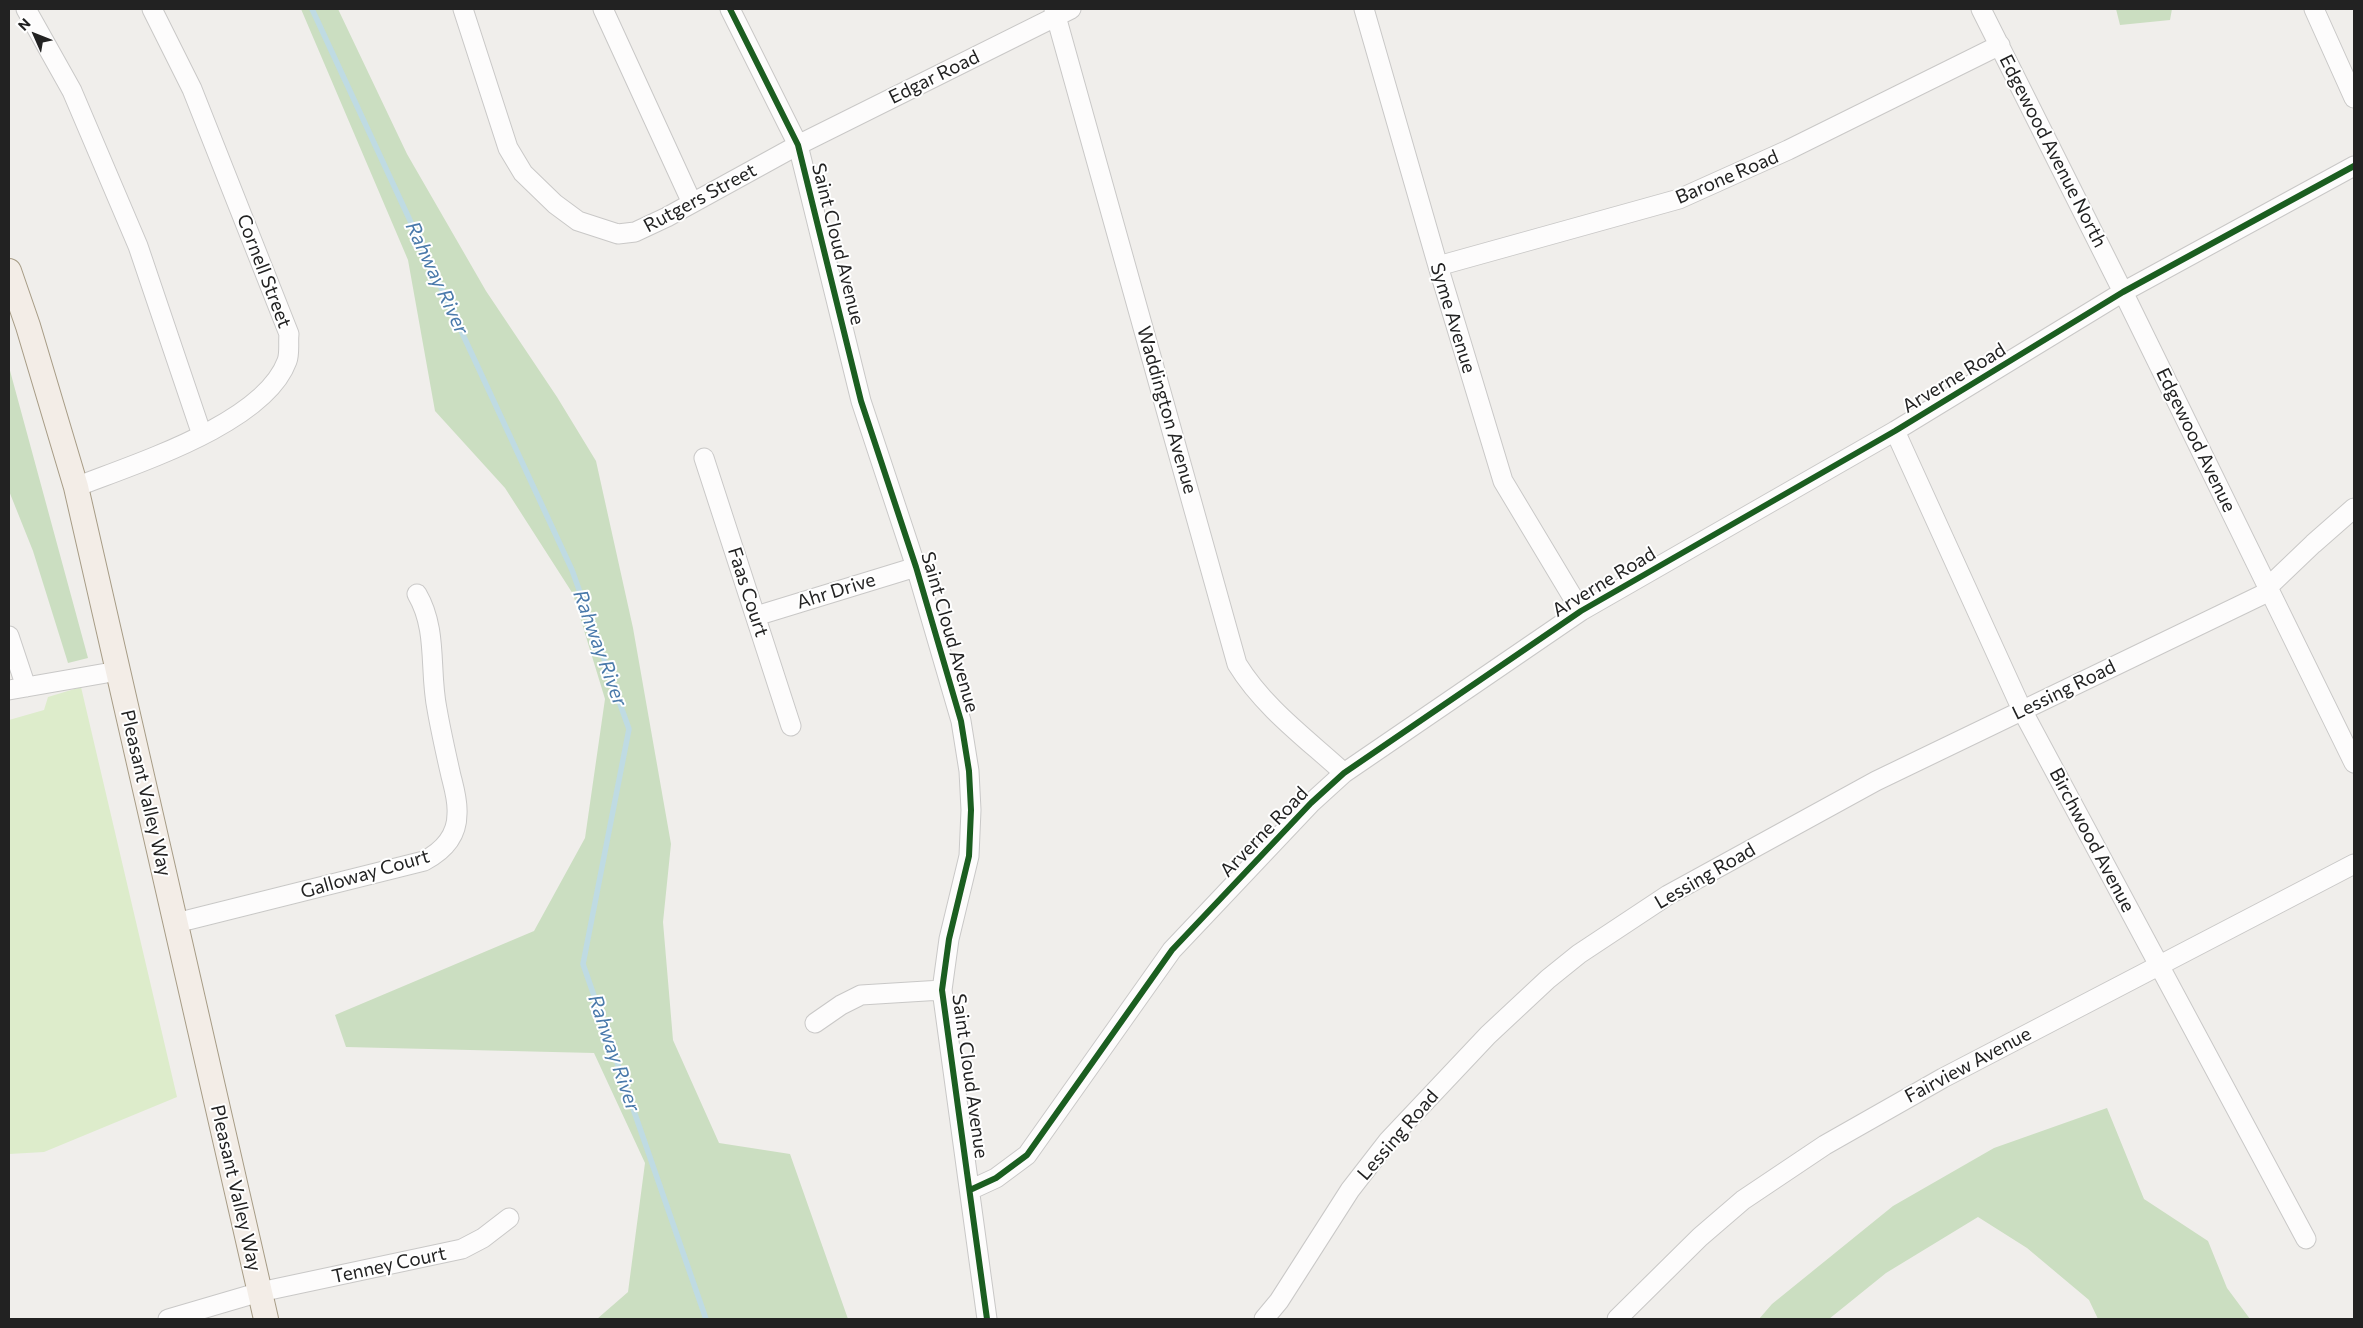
<!DOCTYPE html>
<html>
<head>
<meta charset="utf-8">
<style>
	body { margin:0 }
	#map { position:relative; width:2363px; height:1328px; overflow:hidden; background:#f0eeeb; font-family:Commissioner,sans-serif }
	canvas { display:block }
	.frame { position:absolute; inset:0; border:10px solid #222; pointer-events:none }
	.north { position:absolute; left:10px; top:10px; width:50px; height:50px; -webkit-text-stroke:4px #fff; paint-order:stroke; rotate:314deg; font-size:14px; font-weight:700; line-height:20px; text-align:center; color:#222 }
	.north::after { content:''; display:block; margin:auto; width:18px; height:22px; background:#222; clip-path:polygon(50% 0,100% 100%,50% 72%,0 100%) }
</style>
</head>
<body>
<div id="map">
<canvas width="2363" height="1328"></canvas>
<div class="frame"></div>
<div class="north">N</div>
</div>
<script>
const context = document.querySelector('canvas').getContext('2d');
context.lineJoin = 'round';
function fillPath(path, color) { context.fillStyle = color; context.fill(path, 'evenodd'); }
function trace(path, color, width, dash) { context.strokeStyle = color; context.lineWidth = width; context.lineCap = dash ? 'butt' : 'round'; context.setLineDash(dash || []); context.stroke(path); }
function write(font, color, halo, rows, align = 'center') {
  context.font = font + ' Commissioner,sans-serif'; context.lineWidth = 4; context.setLineDash([]); context.textBaseline = 'middle'; context.strokeStyle = halo; context.fillStyle = color; for (const [text, x, y, turn = 0] of rows) {
    context.save(); context.translate(x, y); context.rotate((+turn || 0) * Math.PI / 180); context.textAlign = isNaN(turn) ? turn : align; if (halo) context.strokeText(text, 0, 0); context.fillText(text, 0, 0); context.restore();
  }
}
fillPath(new Path2D(`
	M81,687l96,410 -133,55 -35,2v-434l35,-10 4,-13z`), '#ddeccb');
fillPath(new Path2D(`
	M301,9h37l69,145 79,137 71,106 39,64 37,167 38,216 -8,78 10,118 46,103 71,11 58,165h-251l31,-27 17,-129 -51,-110 -248,-6 -11,-32 199,-84 51,-93 20,-139 -32,-105 -68,-106 -70,-77 -27,-151z
	M2116,9h56l-2,11 -50,5z
	M9,367l79,291 -20,5 -35,-112 -24,-60z
	M2107,1108l37,91 64,42 19,47 23,31h-152l-9,-19 -62,-52 -49,-31 -92,56 -57,46h-70l13,-15 121,-98 101,-58z`), '#cbdec1');
trace(new Path2D(`
	M312,9l260,561 57,159 -46,235 123,355`), '#bfdbe3', 5.5);
const minor = new Path2D(`
	M26,9l46,82 66,155 64,189
	M463,9l45,139 15,25 32,31 23,17 40,13 17,-2 32,-15 131,-72 273,-136
	M603,9l89,194
	M730,9l68,136 63,256 55,166 45,154 8,50 2,39 -2,46 -20,83 -7,51 45,329
	M1054,9l183,655c27,44 70,75 107,109
	M1364,9l74,257 65,215 78,130
	M1981,9l147,293 226,461
	M2314,9l40,89
	M1438,266l241,-67 109,-49 212,-105
	M1895,431l127,279 284,529
	M704,458l87,268
	M76,487c58,-23 188,-63 211,-126 3,-8 1,-19 2,-27l-97,-245 -40,-80
	M2268,587l45,-43 41,-36
	M756,616l160,-49
	M9,636l17,51
	M9,690l109,-19
	M176,923l248,-62c19,-10 33,-25 33,-47 1,-13 -3,-26 -6,-38 -5,-22 -10,-44 -14,-67 -8,-39 1,-79 -20,-115
	M815,1023l26,-18 20,-10 81,-5
	M970,1190l26,-12 31,-23 145,-205 139,-147 33,-30 237,-162 314,-180 228,-139 231,-126
	M168,1319l92,-27 202,-43 21,-11 26,-20
	M1264,1319l15,-18 71,-111 38,-49 100,-106 60,-56 31,-25 89,-59 208,-114 394,-190
	M1617,1319l83,-82 43,-37 82,-55 118,-67 411,-214`);
const major = new Path2D(`
	M9,271l19,55 48,161 190,832`);
trace(minor, '#c9c8c7', 21);
trace(major, '#a79c86', 26);
trace(minor, '#fdfcfc', 19);
trace(major, '#f3ede7', 24);
trace(new Path2D(`
	M730,9l68,136 63,256 55,166 45,154 8,50 2,39 -2,46 -20,83 -7,51 45,329
	M970,1190l26,-12 31,-23 145,-205 139,-147 33,-30 237,-162 314,-180 228,-139 231,-126`), '#1b5e20', 6);
write('19px', '#222', '#fff', [
	["Edgar Road",934,77,-26],
	["Edgewood Avenue North",2053,151,63],
	["Barone Road",1727,177,-23],
	["Rutgers Street",700,198,-28],
	["Saint Cloud Avenue",838,244,76],
	["Cornell Street",264,271,69],
	["Syme Avenue",1453,318,73],
	["Arverne Road",1954,378,-31],
	["Waddington Avenue",1167,410,74],
	["Edgewood Avenue",2196,440,64],
	["Arverne Road",1604,582,-31],
	["Ahr Drive",836,591,-17],
	["Faas Court",748,592,72],
	["Saint Cloud Avenue",950,632,74],
	["Lessing Road",2064,690,-26],
	["Pleasant Valley Way",146,793,77],
	["Arverne Road",1264,832,-46],
	["Birchwood Avenue",2092,840,62],
	["Galloway Court",365,874,-16],
	["Lessing Road",1705,876,-30],
	["Fairview Avenue",1968,1065,-28],
	["Saint Cloud Avenue",970,1076,82],
	["Lessing Road",1398,1135,-49],
	["Pleasant Valley Way",236,1188,77],
	["Tenney Court",389,1265,-12]
]);
write('italic 20px', '#4a7aab', '#fff', [
	["Rahway River",437,278,65],
	["Rahway River",600,648,70],
	["Rahway River",614,1053,71]
]);
</script>
</body>
</html>
